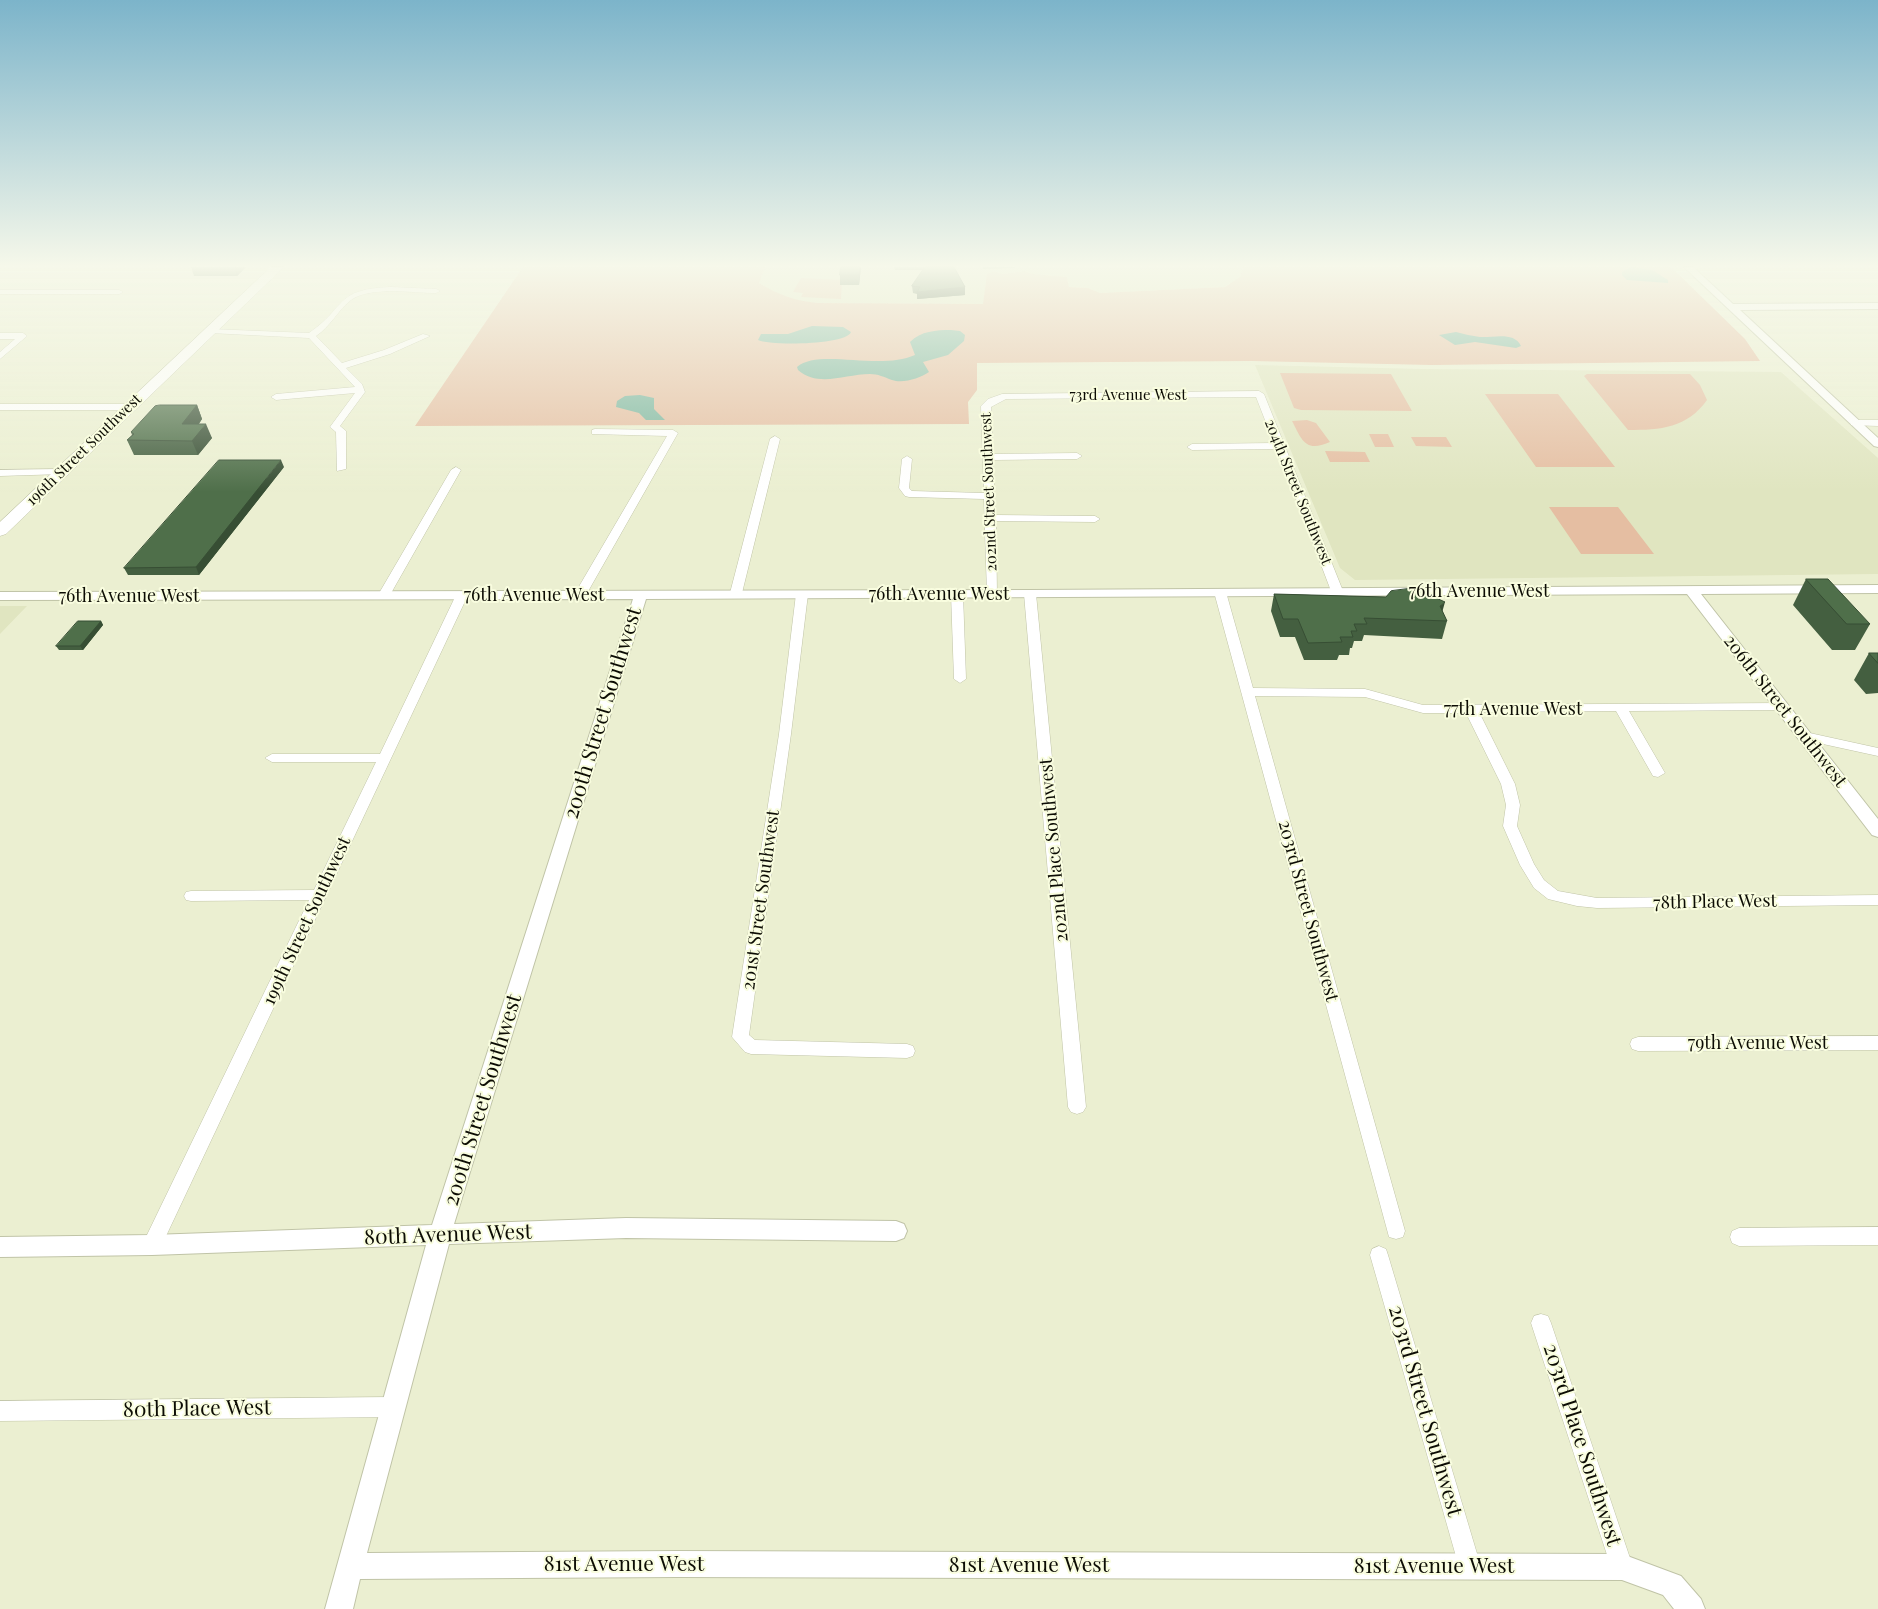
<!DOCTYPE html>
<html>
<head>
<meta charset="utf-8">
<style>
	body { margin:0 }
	canvas { display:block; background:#ebefd1 }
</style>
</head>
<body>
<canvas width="1878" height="1609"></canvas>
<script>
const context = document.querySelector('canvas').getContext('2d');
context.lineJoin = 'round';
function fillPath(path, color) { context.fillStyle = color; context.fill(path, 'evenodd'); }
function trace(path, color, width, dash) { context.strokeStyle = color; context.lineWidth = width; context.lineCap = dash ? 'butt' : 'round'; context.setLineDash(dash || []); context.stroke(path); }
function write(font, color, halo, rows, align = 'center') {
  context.font = font + ' "Playfair Display",serif'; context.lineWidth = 4; context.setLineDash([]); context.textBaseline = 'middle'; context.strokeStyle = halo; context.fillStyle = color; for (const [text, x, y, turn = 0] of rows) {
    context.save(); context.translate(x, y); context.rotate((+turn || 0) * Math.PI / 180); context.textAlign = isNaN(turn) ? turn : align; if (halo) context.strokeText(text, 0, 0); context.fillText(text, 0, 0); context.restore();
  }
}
fillPath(new Path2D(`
	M765,267h478l-3,10 -15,10 -125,6 -12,-5 -19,-1 -2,-10 -34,-3 -8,-3 -23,3 -8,-3 -8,10 -2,23 -166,-1 -21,-2 -21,-7 -17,-11z
	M1255,365l166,4 360,3 97,86v116l-523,6 -15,-12z
	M0,606h27l-27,28z`), '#e0e5c0');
fillPath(new Path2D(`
	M523,267h242l-6,16c20,12 36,18 59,20l165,1 4,-30 7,-3 8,3 23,-3 8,3 34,3 2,10 19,1 12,5 125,-6 15,-10 3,-10h428l74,72 15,22 -328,4 -181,-4 -274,2v27l-9,12 1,22 -554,2z
	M801,278l41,2 -1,19 -40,-2 2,-4 -10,-1z
	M1280,373l111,1 21,37 -111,-1 -7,-2z
	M1587,374h103l10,11 7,15c-20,28 -46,30 -79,30l-44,-54z
	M1485,394h73l57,73h-79z
	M1307,420l9,3 14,19c-25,11 -28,-2 -38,-21z
	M1369,434h19l6,13h-19z
	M1411,437h35l6,10 -36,-1z
	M1325,451l40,1 5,10h-40z
	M1549,507h69l36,47h-73z`), '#e5bea2');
fillPath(new Path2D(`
	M1631,267l21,3 16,10v3l-41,-3 -5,-5v-3z
	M812,326l31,1 8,5c-4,13 -82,14 -93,8l3,-6h27z
	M951,330l9,1 5,4 -1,6 -16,14 -25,7 6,10c-9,6 -26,12 -37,8 -8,-3 -14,-6 -22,-6 -25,0 -51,14 -72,-4l-1,-3c22,-19 82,4 118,-12l-5,-13c11,-11 26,-12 41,-12z
	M1456,332c8,2 16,4 24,5 13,1 34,-6 41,9l-5,2 -41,-6 -20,3 -16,-10z
	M640,395l14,3v11l11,11h-19l-7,-7 -23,-6 1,-6 8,-5z`), '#7ab49e');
const minor = new Path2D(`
	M391,287l45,2 4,2 -4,2c-23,0 -66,-7 -85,7 -13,10 -21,27 -35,36l26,27 42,-13 39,-16 7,2 -40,18 -44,14 16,16 3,8 -25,34 6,5v38l-9,2 -1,-39 -6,-5 25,-34 -79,7 -5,-3 5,-3 79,-7 -46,-49 -99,-5 -4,-2 4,-2 99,4c38,-26 25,-44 82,-46z
	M0,290h119l4,2 -4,2h-119z
	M0,333h23l4,3 -27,23v-7l15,-13h-15z
	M1259,391l5,3 79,197 -2,2 -4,1 -6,-3 -54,-142 -85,1 -5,-3 5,-3 82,-1 -18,-46 -250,2 -15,8 2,47 84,-1 5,3 -5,3 -84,1 2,55 100,1 5,3 -5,3 -99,-1 1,75 -4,1 -6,-3 -3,-95 -75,-2 -4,-1 -6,-8 3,-29 5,-3 5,3 -3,29 3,3 72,2 -3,-87 7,-7 14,-5z
	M0,404h129l5,3 -5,3h-129z
	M1854,420h24v6l-27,-1v-4z
	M595,429l78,1 5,3 -92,162 -6,3 -6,-3 93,-159 -75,-2v-4z
	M775,436l5,3 -38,154 -2,2h-8l-2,-2 40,-154z
	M456,467l5,3 -71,125 -6,3 -4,-1 -2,-2 73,-125z
	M59,469l5,3 -1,2 -63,2v-6z
	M1220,589l6,3 27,96 112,1 58,16 362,-2 2,3 -6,4 -152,1 36,62 -7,4 -5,-1 -37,-65 -137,1 36,72 5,21 -3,21 17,38 10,16 14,11 39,7 281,-3v10l-281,3 -20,-2 -29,-7 -14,-11 -14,-23 -17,-39 3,-21 -5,-21 -35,-71h-43l-58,-16 -110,-1 150,535 -2,6 -7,2 -7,-2 -175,-645z
	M802,591l6,3 -17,140 -42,301 6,5 152,4 6,2 2,5 -2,5 -6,2 -156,-4 -6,-2 -13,-15 47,-303 17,-140z
	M957,591l6,3 3,85 -6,4 -6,-4 -3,-85z
	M1030,591l6,3 50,513 -3,5 -6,2 -6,-2 -3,-5 -44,-513z
	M462,592l6,3 -309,656 -7,3 -7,-3 -2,-6 2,-6 164,-339 -118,1 -5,-1 -2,-4 2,-4 5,-1 123,-1 62,-128h-104l-7,-4 7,-4h108l76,-159z
	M1805,732l73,16v8l-78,-17 -1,-3z
	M1878,1036v14l-240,1 -6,-2 -2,-5 2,-5 6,-2z
	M1878,1227v18l-139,1 -7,-3 -2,-6 2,-6 7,-3z
	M1379,1246l7,3 2,6 93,312 -3,8 -8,3 -8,-3 -3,-8 -89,-312 2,-6z
	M1541,1314l7,2 3,7 82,244 -3,8 -8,3 -8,-3 -3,-8 -80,-244 3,-7z
	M394,1397l7,3 3,7 -3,7 -7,3 -394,4v-20z`);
const tertiary = new Path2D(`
	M1684,267h9l40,37 145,-1v6l-138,1 138,128v9l-4,-1z
	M1878,585v8l-177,1 177,225v18l-6,-2 -185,-241 -1041,5 -192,625 172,-6 270,3 8,3 3,7 -3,7 -8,3 -270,-3 -177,6 -82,309 310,-2 945,3 59,22 20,23 4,10h-31l-11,-14 -41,-15 -945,-3 -317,2 -7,30h-28l101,-364 -274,10 -152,2v-20l152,-2 280,-10 201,-626 -633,1v-8l1030,-2z`);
const primary = new Path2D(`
	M271,267h13l-278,267 -6,2v-14z`);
trace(minor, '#c0c4a7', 1);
trace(tertiary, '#c0c4a7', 2);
trace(primary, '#c0c4a7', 1);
fillPath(minor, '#fff');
fillPath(tertiary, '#fff');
fillPath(primary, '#fff');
fillPath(new Path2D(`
	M191,267h55l-9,9h-43z
	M841,267h20l-2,18h-19v-10z
	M894,267h60l11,20v8l-48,4v-5l-4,-1 -1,-7 11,-16h-28z
	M983,267h32v1l-32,1z
	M197,405l5,14 -3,5 13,14 -14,17h-64l-7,-15 5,-5 -1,-3z
	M284,467l-85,108h-71l-4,-7z
	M1806,579l64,45 -15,26h-23l-39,-45z
	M1274,594l112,3 56,14 5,10 -5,18 -78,-4 -2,6h-8l-2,7h-2l-1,7h-10l-2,5h-33l-9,-23h-15l-9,-26z
	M101,621l2,4 -20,25h-24l-3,-4z
	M1869,653h9v40l-12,1 -12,-14z`), '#445f40');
fillPath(new Path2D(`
	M234,267h12l-9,9z
	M860,267h1l-2,18v-10z
	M965,287v8l-48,4v-7z
	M197,405l5,14 -14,19 -6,-14z
	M206,424l6,14 -14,17 -6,-14z
	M281,460l3,7 -85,108 -3,-8z
	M1445,602l-5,18v-14z
	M101,621l2,4 -20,25 -3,-4z`), '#374e34');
const building = new Path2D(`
	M841,267h19l-1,8h-19z
	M925,267h29l11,20 -48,5 3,-5 -8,-1z
	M160,405h37l-15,19h24l-14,17 -65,-1 7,-6 -3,-2 24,-26z
	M219,460h62l-85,107 -72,1z
	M1806,579h22l42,45h-23z
	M1414,588l31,14 -5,4 7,15 -83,-3 3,6h-13l3,7h-6l2,6h-13l2,5 -34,1 -10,-24h-15l-9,-25 112,3 5,-6z
	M78,621h23l-21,25h-24z
	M1869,653h9v10z`);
fillPath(building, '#4f6f4a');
trace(building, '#374e34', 1);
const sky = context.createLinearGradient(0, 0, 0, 492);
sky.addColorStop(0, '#7cb4ca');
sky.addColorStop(0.54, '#f6f8ea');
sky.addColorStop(1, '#f6f8ea00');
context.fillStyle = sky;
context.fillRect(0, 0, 1878, 492);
write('15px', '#0c0c04', '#f9fddf', [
	["73rd Avenue West",1128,395],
	["196th Street Southwest",84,450,-44],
	["202nd Street Southwest",989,492,-92],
	["204th Street Southwest",1298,492,68]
]);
write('18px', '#0c0c04', '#f9fddf', [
	["76th Avenue West",1479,591],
	["76th Avenue West",939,594],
	["76th Avenue West",534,595],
	["76th Avenue West",129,596],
	["77th Avenue West",1513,709],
	["206th Street Southwest",1785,711,52],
	["202nd Place Southwest",1054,850,-95],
	["201st Street Southwest",761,900,-82],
	["78th Place West",1715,902,-1],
	["203rd Street Southwest",1308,911,75],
	["199th Street Southwest",307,921,-65],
	["79th Avenue West",1758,1043]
]);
write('21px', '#0c0c04', '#f9fddf', [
	["200th Street Southwest",603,713,-73],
	["200th Street Southwest",483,1100,-73],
	["80th Avenue West",448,1235,-2],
	["80th Place West",197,1409,-1],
	["203rd Street Southwest",1425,1411,74],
	["203rd Place Southwest",1582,1445,72],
	["81st Avenue West",624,1564],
	["81st Avenue West",1029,1565],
	["81st Avenue West",1434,1566]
]);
</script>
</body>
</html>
